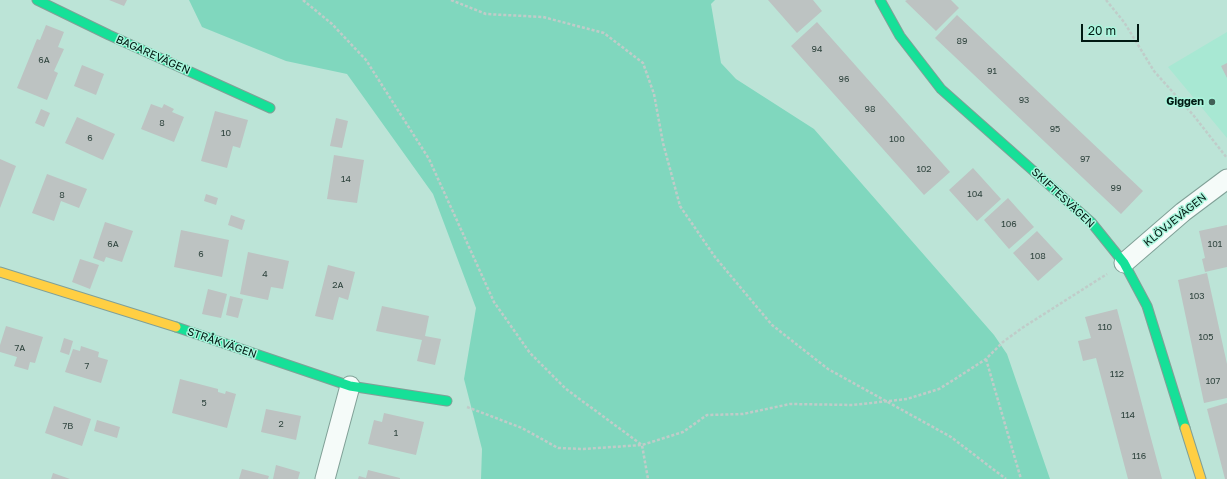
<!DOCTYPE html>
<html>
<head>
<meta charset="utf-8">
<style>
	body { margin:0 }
	#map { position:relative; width:1227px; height:479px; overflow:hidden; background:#bce4d7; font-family:"Golos Text",sans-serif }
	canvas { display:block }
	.scale { position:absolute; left:1081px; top:24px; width:58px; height:18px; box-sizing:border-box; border:2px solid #001912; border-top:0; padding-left:5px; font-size:12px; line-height:14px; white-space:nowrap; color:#001912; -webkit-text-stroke:3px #abf5dd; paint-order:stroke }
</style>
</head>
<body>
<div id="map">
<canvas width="1227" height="479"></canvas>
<div class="scale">20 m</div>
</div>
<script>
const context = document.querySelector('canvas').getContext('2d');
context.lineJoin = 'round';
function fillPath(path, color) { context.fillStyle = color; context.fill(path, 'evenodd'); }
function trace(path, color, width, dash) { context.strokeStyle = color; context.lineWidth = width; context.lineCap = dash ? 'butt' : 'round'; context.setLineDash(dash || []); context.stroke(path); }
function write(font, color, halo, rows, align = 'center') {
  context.font = font + ' "Golos Text",sans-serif'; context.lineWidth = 3; context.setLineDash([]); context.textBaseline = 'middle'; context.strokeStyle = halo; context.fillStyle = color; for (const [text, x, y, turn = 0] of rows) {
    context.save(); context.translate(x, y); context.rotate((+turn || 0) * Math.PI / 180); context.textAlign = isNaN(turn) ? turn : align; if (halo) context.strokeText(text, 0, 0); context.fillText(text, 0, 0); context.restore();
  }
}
fillPath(new Path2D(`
	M1227,32v106l-59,-71z`), '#a8e8d3');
fillPath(new Path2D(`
	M189,0h526l-4,4 10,59 15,16 78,50 180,206 13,19 43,125h-569l1,-30 -18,-70 12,-71 -43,-114 -86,-120 -61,-13 -84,-34z`), '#80d7be');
fillPath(new Path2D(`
	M109,0h18l-3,6z
	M768,0h45l9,11 -25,22z
	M907,0h44l8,8 -23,23 -31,-30z
	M957,15l186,176 -22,23 -186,-176z
	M817,22l133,150 -26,23 -133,-149z
	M46,25l18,7 -6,15 6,2 -10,22 4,2 -11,27 -30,-12 20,-49 3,1z
	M1227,63v15l-6,-12z
	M82,65l22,9 -8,21 -22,-9z
	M151,104l11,4 2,-4 10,5 -2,3 12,5 -10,25 -33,-13z
	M41,109l9,4 -6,14 -9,-4z
	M215,111l33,9 -8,28 -7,-2 -6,22 -26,-7z
	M77,117l38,17 -12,26 -38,-17z
	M336,118l12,3 -6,27 -12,-2z
	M334,155l30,5 -7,43 -30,-4z
	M0,159l16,7 -16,42z
	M973,168l28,31 -24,22 -28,-31z
	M47,174l40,15 -8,19 -18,-7 -7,20 -22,-8z
	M206,194l12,4 -2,7 -12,-4z
	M1008,198l26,29 -25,22 -25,-29z
	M231,215l14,5 -3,10 -14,-5z
	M105,222l28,9 -11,31 -16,-5 -2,5 -11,-4z
	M1227,225v42l-22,5 -3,-13 3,-1 -6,-27z
	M181,230l48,10 -7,37 -48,-10z
	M1037,231l26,28 -25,22 -25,-28z
	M248,252l41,9 -6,28 -12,-2 -3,13 -28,-6z
	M80,259l19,6 -9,24 -18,-7z
	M328,265l27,7 -7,28 -9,-3 -6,23 -18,-4z
	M1207,273l20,91v34l-23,5 -26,-123z
	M208,289l19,5 -6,24 -19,-4z
	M230,296l13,3 -5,19 -12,-3z
	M382,306l47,10 -4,20 16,3 -6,26 -18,-4 5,-21 -46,-9z
	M1117,309l32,122 13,48h-34l-32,-121 -13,3 -5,-20 13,-3 -6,-21z
	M6,326l37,11 -8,26 -5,-1 -2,8 -14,-4 3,-9 -17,-5v-7z
	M64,338l9,3 -4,14 -9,-3z
	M81,346l18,6 -1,5 10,3 -7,23 -36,-11 8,-23 7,2z
	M180,379l38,10v3l7,2 1,-3 10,3 -9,34 -55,-15z
	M1227,403v76h-2l-18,-70z
	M54,406l37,13 -9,27 -37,-13z
	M266,409l35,7 -5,24 -35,-8z
	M384,413l40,9 -8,33 -48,-11 6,-24 8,2z
	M97,420l23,7 -3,11 -23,-7z
	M276,465l24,7 -2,7h-25z
	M242,469l27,7 -1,3h-29z
	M368,470l32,8v1h-42l1,-3 7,2z
	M53,473l17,6h-19z`), '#bdc3c2');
const street = new Path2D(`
	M1124,263l59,-51 44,-33
	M325,479l25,-93`);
const fast = new Path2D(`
	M37,0l72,35 161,73
	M880,0l20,36 41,53 150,133 33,41 23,43 38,122
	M176,327l174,59 97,15`);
const slow = new Path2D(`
	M0,272l176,55
	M1185,428l16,51`);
trace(street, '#80a097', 21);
trace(fast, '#80a097', 11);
trace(slow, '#80a097', 11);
trace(new Path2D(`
	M303,0l29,24 34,36 63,99 65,143 36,51 36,36 76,56 6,34
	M451,0l35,14 57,3 61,16 39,30 11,31 9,49 17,63 35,51 57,68 56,44 123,68 55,42
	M1106,0l18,22 30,49 40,45 33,42
	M986,359l35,120
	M467,407l55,21 36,20 25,1 59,-4 41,-13 24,-17 36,-1 47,-10 63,1 54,-6 32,-10 16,-10 31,-20 17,-17 19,-14 85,-54`), '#c0ccc9', 2.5, [3, 2]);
trace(street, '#f5fbf9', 19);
trace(fast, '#16e098', 9);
trace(slow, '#ffcf43', 9);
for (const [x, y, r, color] of [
	[1212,102,4,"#426057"]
]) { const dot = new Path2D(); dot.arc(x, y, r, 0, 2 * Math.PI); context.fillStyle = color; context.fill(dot); trace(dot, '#abf5dd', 1.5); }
write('9px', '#2f443e', null, [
	["89",962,41],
	["94",817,49],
	["6A",44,60],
	["91",992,71],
	["96",844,79],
	["93",1024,100],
	["98",870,109],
	["8",162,123],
	["95",1055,129],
	["10",226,133],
	["6",90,138],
	["100",897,139],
	["97",1085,159],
	["102",924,169],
	["14",346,179],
	["99",1116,188],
	["104",975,194],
	["8",62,195],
	["106",1009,224],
	["6A",113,244],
	["101",1215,244],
	["6",201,254],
	["108",1038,256],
	["4",265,274],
	["2A",338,285],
	["103",1197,296],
	["110",1105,327],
	["105",1206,337],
	["7A",20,348],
	["7",87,366],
	["112",1117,374],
	["107",1213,381],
	["5",204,403],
	["114",1128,415],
	["2",281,424],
	["7B",68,426],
	["1",396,433],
	["116",1139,456]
]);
write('11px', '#001912', '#abf5dd', [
	["BAGAREVÄGEN",153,55,24],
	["SKIFTESVÄGEN",1063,198,43],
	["KLÖVJEVÄGEN",1175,220,-39],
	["STRÅKVÄGEN",222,343,19]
]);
write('bold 11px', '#001912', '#abf5dd', [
	["Giggen",1204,102]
], 'right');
</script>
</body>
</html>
